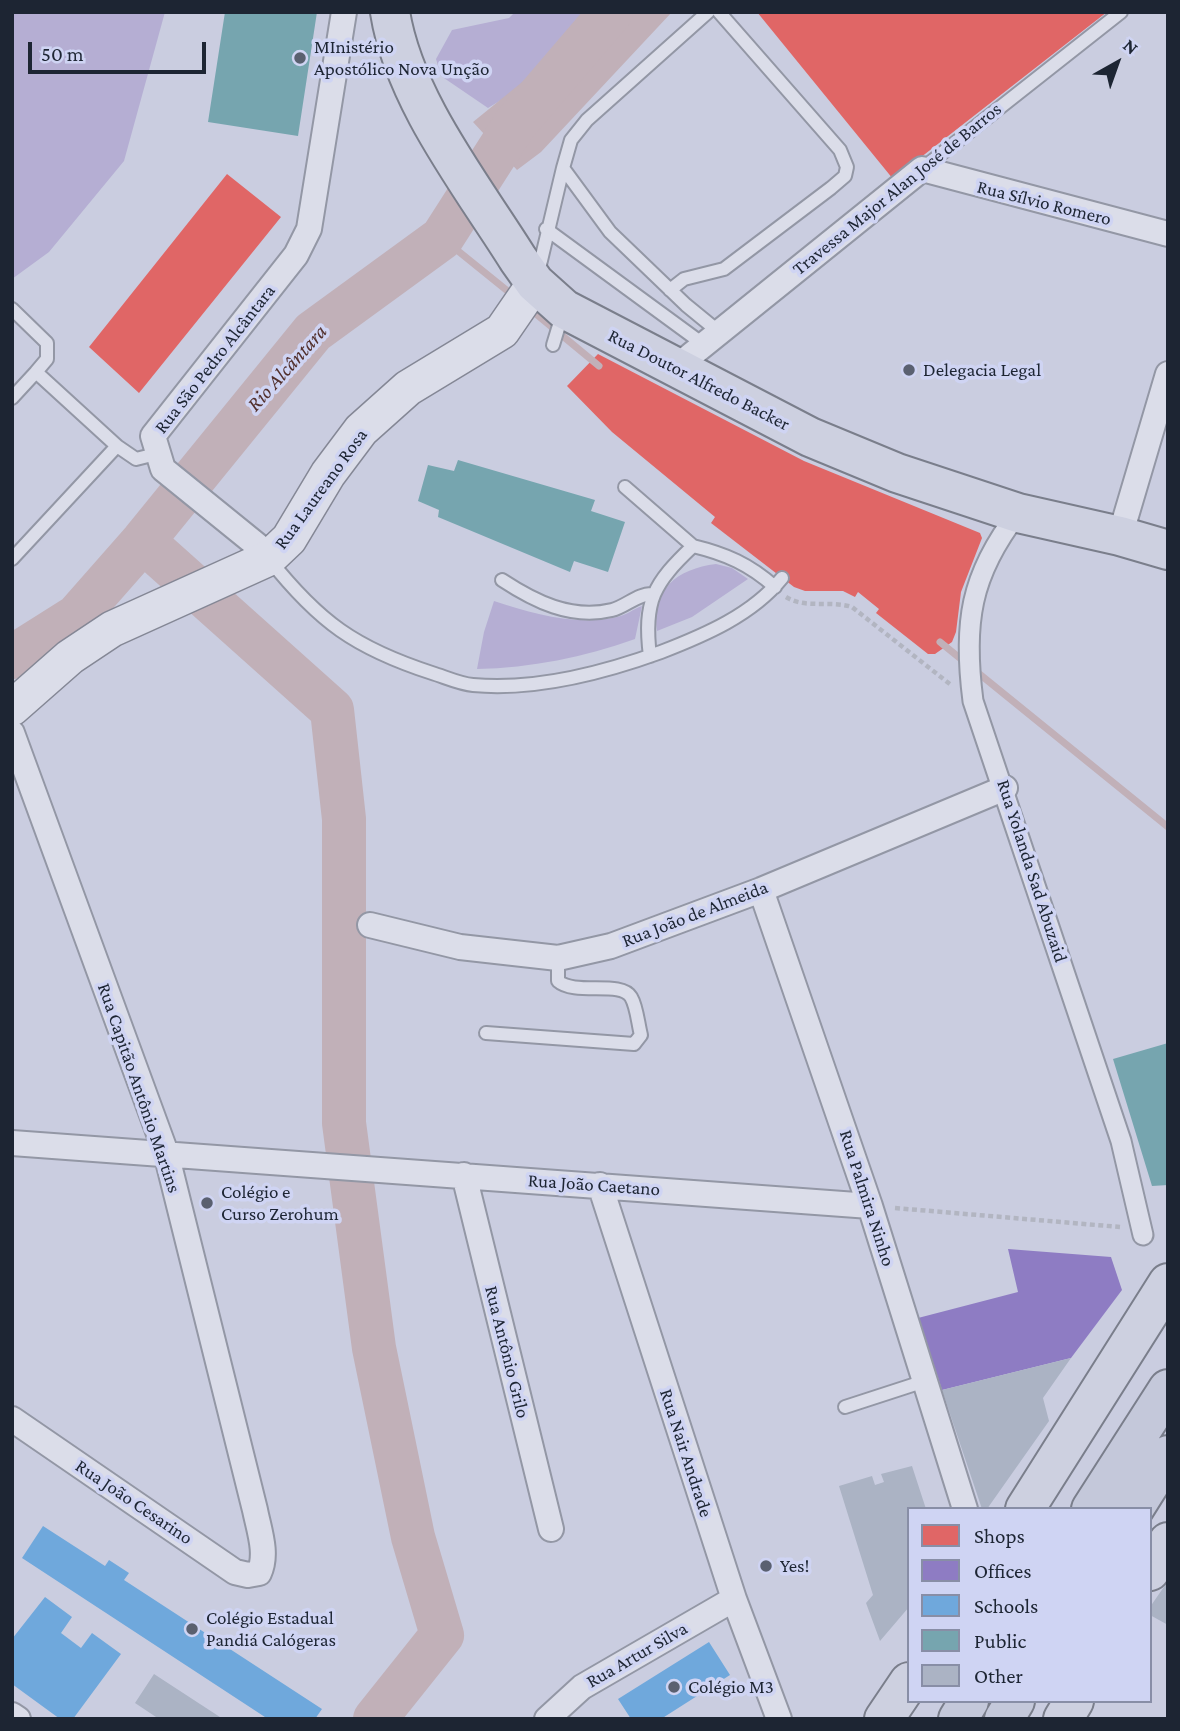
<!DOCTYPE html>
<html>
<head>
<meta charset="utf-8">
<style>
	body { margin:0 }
	#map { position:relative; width:1180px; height:1731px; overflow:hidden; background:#cacde0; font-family:"Crimson Pro",serif }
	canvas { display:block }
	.frame { position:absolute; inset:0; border:14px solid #1d2533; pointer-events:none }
	.legend { position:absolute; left:907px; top:1507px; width:245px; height:196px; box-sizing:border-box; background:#cfd4f3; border:2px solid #888ea6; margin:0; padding:9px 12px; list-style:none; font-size:21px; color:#1d2533 }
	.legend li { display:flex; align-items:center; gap:14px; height:35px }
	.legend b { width:35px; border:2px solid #888ea6 }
	.north { position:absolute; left:1082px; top:28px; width:70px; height:70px; -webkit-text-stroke:5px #cfd4f3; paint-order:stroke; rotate:40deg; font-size:19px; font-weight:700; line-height:28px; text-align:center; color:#1d2533 }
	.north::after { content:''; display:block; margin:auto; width:24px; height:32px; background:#1d2533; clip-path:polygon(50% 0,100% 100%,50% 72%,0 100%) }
	.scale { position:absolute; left:28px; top:42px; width:178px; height:32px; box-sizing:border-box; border:4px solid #1d2533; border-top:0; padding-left:9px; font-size:21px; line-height:24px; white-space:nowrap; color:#1d2533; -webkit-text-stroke:5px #cfd4f3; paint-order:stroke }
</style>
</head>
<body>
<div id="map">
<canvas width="1180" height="1731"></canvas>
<div class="frame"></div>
<ul class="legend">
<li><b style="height:19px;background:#e06666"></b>Shops</li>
<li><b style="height:19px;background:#8e7cc3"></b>Offices</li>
<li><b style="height:19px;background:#6fa8dc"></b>Schools</li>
<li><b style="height:19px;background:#76a5af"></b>Public</li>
<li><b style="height:19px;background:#abb3c4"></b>Other</li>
</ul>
<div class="north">N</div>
<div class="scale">50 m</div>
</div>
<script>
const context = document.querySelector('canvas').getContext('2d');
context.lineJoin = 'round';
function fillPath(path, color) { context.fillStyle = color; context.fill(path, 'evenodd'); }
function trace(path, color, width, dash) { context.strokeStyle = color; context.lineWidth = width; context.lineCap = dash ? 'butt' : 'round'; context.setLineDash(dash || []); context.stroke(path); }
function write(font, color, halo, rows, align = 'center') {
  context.font = font + ' "Crimson Pro",serif'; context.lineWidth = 7; context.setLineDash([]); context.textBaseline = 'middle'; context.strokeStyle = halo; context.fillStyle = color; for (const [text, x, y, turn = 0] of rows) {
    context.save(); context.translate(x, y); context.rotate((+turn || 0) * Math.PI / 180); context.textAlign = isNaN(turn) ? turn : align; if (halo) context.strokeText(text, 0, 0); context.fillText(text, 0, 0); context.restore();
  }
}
fillPath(new Path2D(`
	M12,12h153l-41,149 -75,91 -37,27z
	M515,12h81c-33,35 -65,72 -108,96l-47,-32 -5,-17 16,-29 57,-12z
	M716,564l16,4 16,11 -56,38 -35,14c-6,-42 20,-62 59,-67z
	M494,601c41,13 80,25 123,16 10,-2 16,-8 25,-11l-7,33c-51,18 -104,29 -158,30l7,-37z`), '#b5aed3');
fillPath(new Path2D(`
	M596,12h76l-131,140 -24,18 -44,-48 80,-65z`), '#c1b0b8');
fillPath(new Path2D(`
	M757,12h350l-214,167z
	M227,174l54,43 -142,176 -50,-46z
	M598,354l206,107 176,72 2,5 -21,54 -5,40 -4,10 -17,12h-7l-52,-41 3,-4 -21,-17 -3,5 -12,-6h-38l-11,-4 -83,-64 4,-6 -103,-85 -45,-46z`), '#e06666');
fillPath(new Path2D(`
	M1008,1249l103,8 11,33 -51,68 -129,32 -24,-72 100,-26z`), '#8e7cc3');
fillPath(new Path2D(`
	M43,1526l62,40 4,-6 20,13 -5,7 198,129 -7,10h-47l-246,-161z
	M45,1597l27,20 -11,16 20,15 11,-15 29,21 -48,65h-13l-48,-35v-45z
	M709,1642l21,33 -69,44h-30l-13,-20z`), '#6fa8dc');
fillPath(new Path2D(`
	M225,12h92l-19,124 -90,-14z
	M458,460l137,40 -4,11 34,11 -17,50 -34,-11 -4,11 -132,-55 1,-7 -21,-9 10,-36 26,6z
	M1168,1043v142l-16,1 -39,-127z`), '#76a5af');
trace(new Path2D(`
	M442,238l73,59
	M530,309l69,57
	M940,642l228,185`), '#c1b0b8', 7);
trace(new Path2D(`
	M143,541l189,169 12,109v304l30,225 39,189 29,98 -67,84
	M12,657l65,-41 66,-75 170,-209 129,-94 73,-114 96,-112`), '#c1b0b8', 44);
fillPath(new Path2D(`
	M1071,1358l-28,40 6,23 -62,88h-5l-40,-119z
	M912,1466l14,43h-17v98l-29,34 -14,-38 7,-8 -34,-109 33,-10 3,9 9,-3 -3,-8z
	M1168,1581v44l-18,-10v-8z
	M154,1674l69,45h-64l-24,-16z`), '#abb3c4');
const service = new Path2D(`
	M708,12l-121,108 -16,20 -8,28 47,64 76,73 33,27
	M922,169l199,-157
	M546,229l157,115
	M538,273l25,-105
	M670,290l14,-11 40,-10 107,-81 14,-12 2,-9 -7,-17 -121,-138
	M12,309l35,34v16l-11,13
	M553,345l10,-33
	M12,398l24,-26 81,74
	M625,487l68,59
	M12,559l105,-113 19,13 20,-5
	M269,559c50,63 86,89 163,114 13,4 28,11 41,12 63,6 130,-12 188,-33 44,-17 91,-37 121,-74
	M502,580c32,21 69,40 110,30 13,-3 27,-17 40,-16
	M650,656c-7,-55 4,-73 43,-110 33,8 56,18 82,41
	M486,1033l148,11 7,-9c-3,-11 -4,-28 -10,-38 -10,-17 -56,-1 -73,-16v-23
	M845,1407l80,-26`);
const pedestrian = new Path2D(`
	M1018,513c-48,62 -55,111 -45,188l148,440 22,94`);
const minor = new Path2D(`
	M675,368l247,-199 246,65
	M1120,536l48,-162
	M258,546l-95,-77 -10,-33 143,-181 13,-26 35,-217
	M12,733l154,420 89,357c4,20 13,44 4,63l-11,2 -13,-3 -223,-153
	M761,890l109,316 95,303
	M370,925l90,22 98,11 53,-12 150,-56 244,-102
	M12,1143l858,63
	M464,1175l87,354
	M600,1185l134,414 45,120
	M12,1715l6,4
	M547,1719l35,-32 152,-88`);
const secondary = new Path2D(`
	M12,708l58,-51 42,-28 157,-71 20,-19 39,-65 33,-44 47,-42 94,-57 33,-48`);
const primary = new Path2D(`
	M390,12c14,88 81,172 128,247l17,24 29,26 246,128 87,36 121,40 102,23 48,14
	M1025,1509l143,-226
	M1150,1571l18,-29
	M884,1719l25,-37
	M1063,1719l11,-18`);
const trunk = new Path2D(`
	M1091,1509l77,-120
	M1134,1509l34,-54
	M958,1719l11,-18
	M1004,1719l11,-18`);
trace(service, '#9397a5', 16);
trace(pedestrian, '#9397a5', 23);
trace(minor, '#9397a5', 28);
trace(secondary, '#848795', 38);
trace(primary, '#7a7e8b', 42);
trace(trunk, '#7a7e8b', 42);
trace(new Path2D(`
	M786,597c19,12 44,3 66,10l99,78
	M895,1208l225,19`), '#b2b5c1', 4.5, [5, 3.5]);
trace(service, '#dbdde9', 12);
trace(pedestrian, '#dbdde9', 19);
trace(minor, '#dbdde9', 24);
trace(secondary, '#dbdde9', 35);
trace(primary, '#cdd0e0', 38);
trace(trunk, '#c4c8da', 38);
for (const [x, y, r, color] of [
	[300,58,7,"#5a6070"],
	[909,370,7,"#5a6070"],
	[207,1203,7,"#5a6070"],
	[766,1566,7,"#5a6070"],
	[192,1629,7,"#5a6070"],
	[674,1687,7,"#5a6070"]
]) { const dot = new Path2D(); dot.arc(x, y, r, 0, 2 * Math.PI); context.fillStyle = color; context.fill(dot); trace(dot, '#cfd4f3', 2.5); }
write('19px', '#1d2533', '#cfd4f3', [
	["MInistério",314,47],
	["Apostólico Nova Unção",314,69],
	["Delegacia Legal",923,370],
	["Colégio e",221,1192],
	["Curso Zerohum",221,1214],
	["Yes!",780,1566],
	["Colégio Estadual",206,1618],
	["Pandiá Calógeras",206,1640],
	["Colégio M3",688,1687]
], 'left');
write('19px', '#1d2533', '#cfd4f3', [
	["Travessa Major Alan José de Barros",897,189,-39],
	["Rua Sílvio Romero",1044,203,14],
	["Rua São Pedro Alcântara",215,359,-52],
	["Rua Doutor Alfredo Backer",699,380,27],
	["Rua Laureano Rosa",321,489,-54],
	["Rua Yolanda Sad Abuzaid",1032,871,72],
	["Rua João de Almeida",695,914,-21],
	["Rua Capitão Antônio Martins",139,1088,71],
	["Rua João Caetano",594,1185,4],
	["Rua Palmira Ninho",867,1198,72],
	["Rua Antônio Grilo",507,1352,76],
	["Rua Nair Andrade",686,1453,72],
	["Rua João Cesarino",134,1502,34],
	["Rua Artur Silva",637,1655,-30]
]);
write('italic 21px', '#52302d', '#cfd4f3', [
	["Rio Alcântara",287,368,-48]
]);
</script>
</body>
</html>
